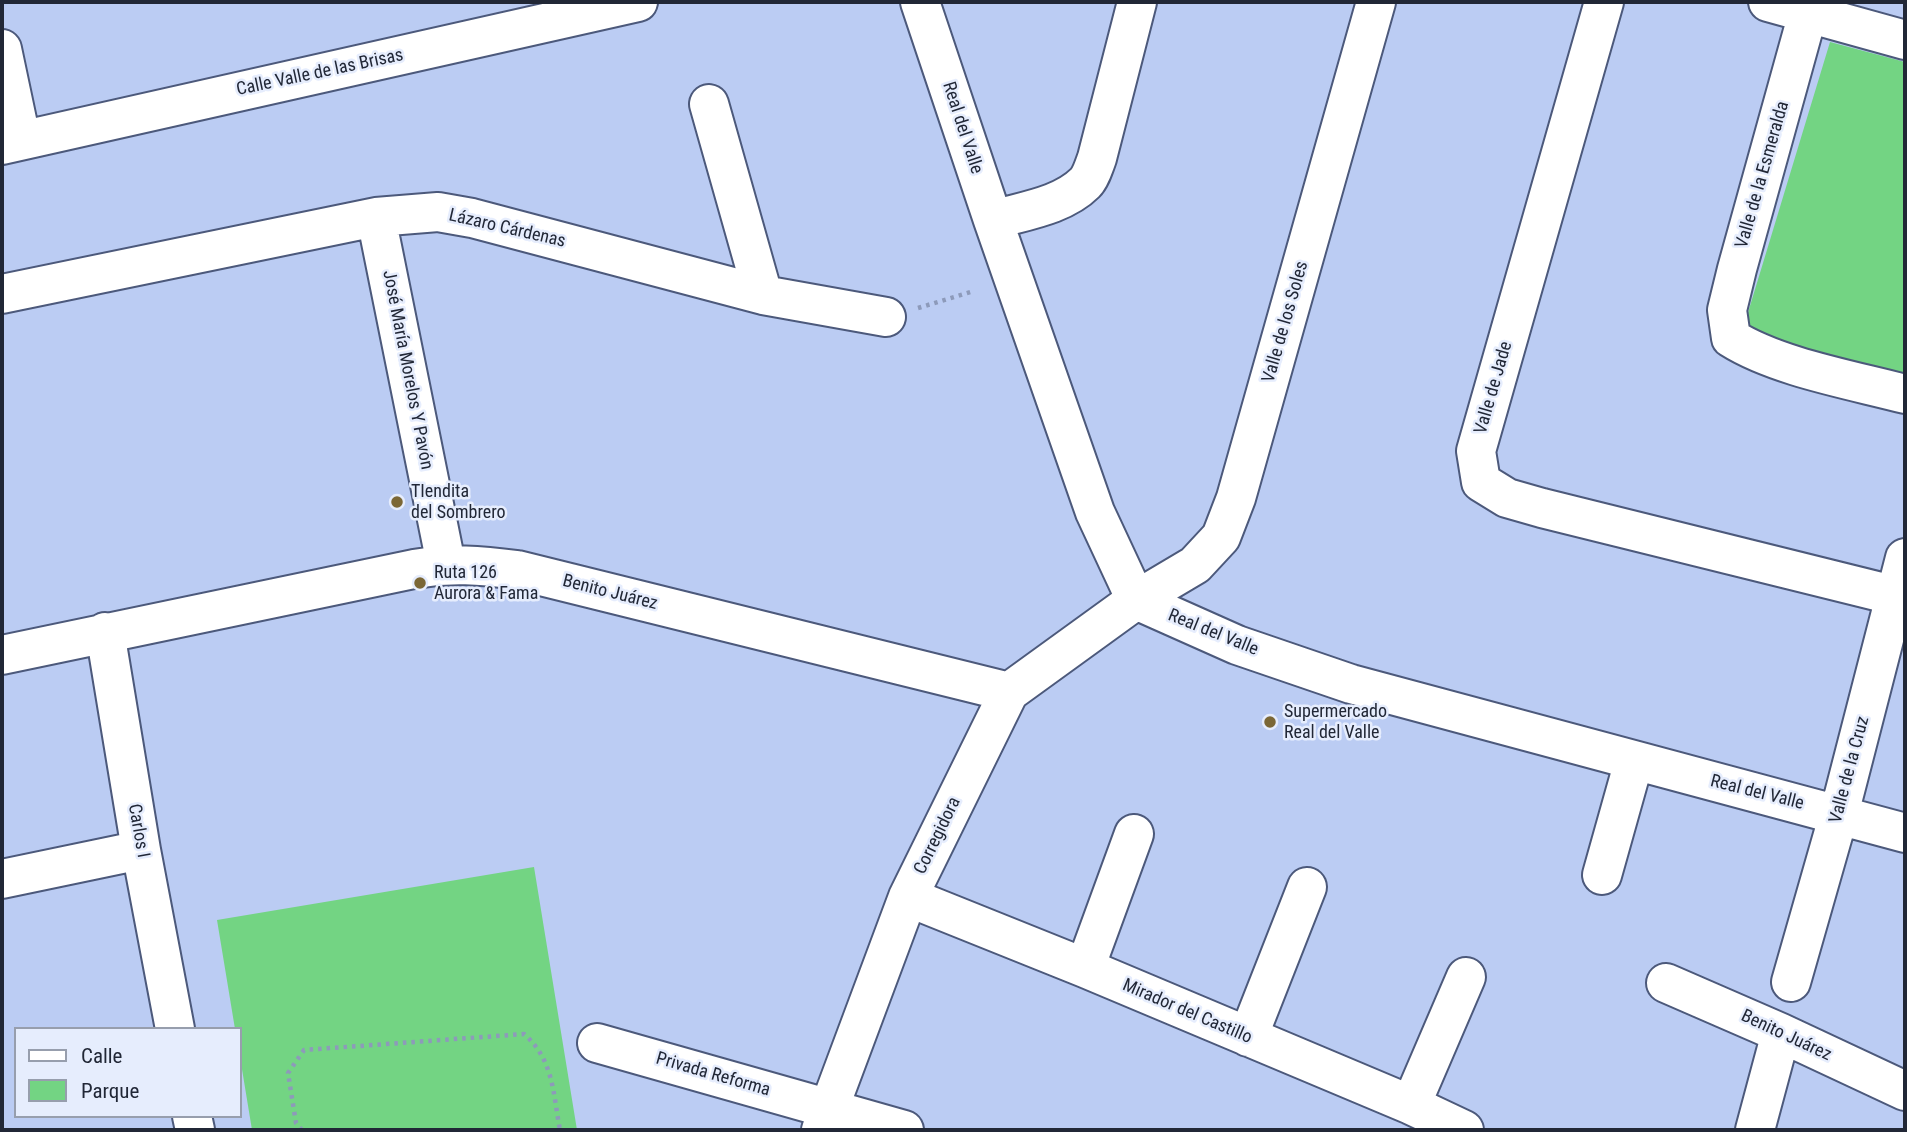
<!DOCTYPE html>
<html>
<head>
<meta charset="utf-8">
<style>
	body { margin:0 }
	#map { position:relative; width:1907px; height:1132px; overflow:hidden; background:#bbccf3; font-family:"Roboto Condensed",sans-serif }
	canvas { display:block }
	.frame { position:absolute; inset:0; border:4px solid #212736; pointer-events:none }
	.legend { position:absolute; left:14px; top:1027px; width:228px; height:91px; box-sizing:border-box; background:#e6edfd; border:2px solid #979ead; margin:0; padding:9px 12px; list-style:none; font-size:21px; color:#212736 }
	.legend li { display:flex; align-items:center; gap:14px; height:35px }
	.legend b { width:35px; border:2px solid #979ead }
</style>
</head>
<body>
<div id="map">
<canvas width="1907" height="1132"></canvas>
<div class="frame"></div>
<ul class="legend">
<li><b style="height:9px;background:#fff"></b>Calle</li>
<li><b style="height:19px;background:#73d483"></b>Parque</li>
</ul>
</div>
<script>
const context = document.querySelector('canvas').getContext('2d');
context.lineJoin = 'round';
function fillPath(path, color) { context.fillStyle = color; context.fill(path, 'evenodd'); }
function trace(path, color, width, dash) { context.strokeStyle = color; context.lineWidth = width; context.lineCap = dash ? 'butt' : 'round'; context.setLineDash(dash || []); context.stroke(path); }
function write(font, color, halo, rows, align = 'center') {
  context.font = font + ' "Roboto Condensed",sans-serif'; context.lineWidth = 5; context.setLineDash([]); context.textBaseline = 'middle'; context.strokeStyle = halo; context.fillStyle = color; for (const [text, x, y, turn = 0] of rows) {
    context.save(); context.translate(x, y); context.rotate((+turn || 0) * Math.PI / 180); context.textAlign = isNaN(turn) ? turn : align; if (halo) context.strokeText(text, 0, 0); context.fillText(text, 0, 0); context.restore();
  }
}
fillPath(new Path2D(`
	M1830,42l75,20v317l-162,-50z
	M534,867l43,263h-325l-12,-73v-28h-5l-18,-109z`), '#73d483');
const minor = new Path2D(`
	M920,2l73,218 102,292 41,88 101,45 114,39 554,149
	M1604,2l-128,449 5,31 26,16 35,10 363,90
	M1768,2l137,38
	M1808,13l-71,256 -10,41 4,28c46,29 121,42 174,56
	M2,49l19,90
	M709,104l54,191
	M2,145l636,-143
	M376,217l70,347
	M993,220c30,-9 69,-14 92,-37 6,-6 9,-17 12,-25l40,-156
	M2,294l374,-77 62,-5 34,6 291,77 123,22
	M105,632l36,218 34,179
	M2,655l412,-86c37,-6 66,-4 103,1l492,122
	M1602,875l32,-114
	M2,879l139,-29
	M908,897l177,71 326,137 53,25
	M1085,968l49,-134
	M1791,982l48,-168 66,-256
	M1666,983l115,50 124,58
	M1248,1037l59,-150
	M597,1043l307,87
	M1411,1105l55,-128
	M192,1116l3,14
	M821,1130l87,-233 101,-205 127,-92 59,-35 26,-28 15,-39 140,-496
	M1755,1130l26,-97`);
trace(minor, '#4c597b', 42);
trace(new Path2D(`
	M918,308l56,-17
	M302,1130l-6,-7 -8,-50 16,-23 220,-16c30,26 29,60 36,96`), '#8d9aba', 4.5, [3.5, 5]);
trace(minor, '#fff', 38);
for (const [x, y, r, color] of [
	[397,502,7,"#7b6736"],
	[420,583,7,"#7b6736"],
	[1270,722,7,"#7b6736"]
]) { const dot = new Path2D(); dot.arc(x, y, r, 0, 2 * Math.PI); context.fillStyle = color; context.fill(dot); trace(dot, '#e6edfd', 2.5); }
write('18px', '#212736', '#e6edfd', [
	["Calle Valle de las Brisas",320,73,-12],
	["Real del Valle",962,128,72],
	["Valle de la Esmeralda",1763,175,-74],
	["Lázaro Cárdenas",507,229,13],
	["Valle de los Soles",1286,322,-74],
	["José María Morelos Y Pavón",407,370,79],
	["Valle de Jade",1494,388,-74],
	["Benito Juárez",610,593,14],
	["Real del Valle",1213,633,22],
	["Valle de la Cruz",1850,770,-75],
	["Real del Valle",1757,793,14],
	["Carlos I",138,831,80],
	["Corregidora",938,836,-64],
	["Mirador del Castillo",1187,1012,23],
	["Benito Juárez",1786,1036,25],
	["Privada Reforma",713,1075,16]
]);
write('18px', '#212736', '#e6edfd', [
	["TIendita",411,492],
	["del Sombrero",411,513],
	["Ruta 126",434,573],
	["Aurora & Fama",434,594],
	["Supermercado",1284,712],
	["Real del Valle",1284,733]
], 'left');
</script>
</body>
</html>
